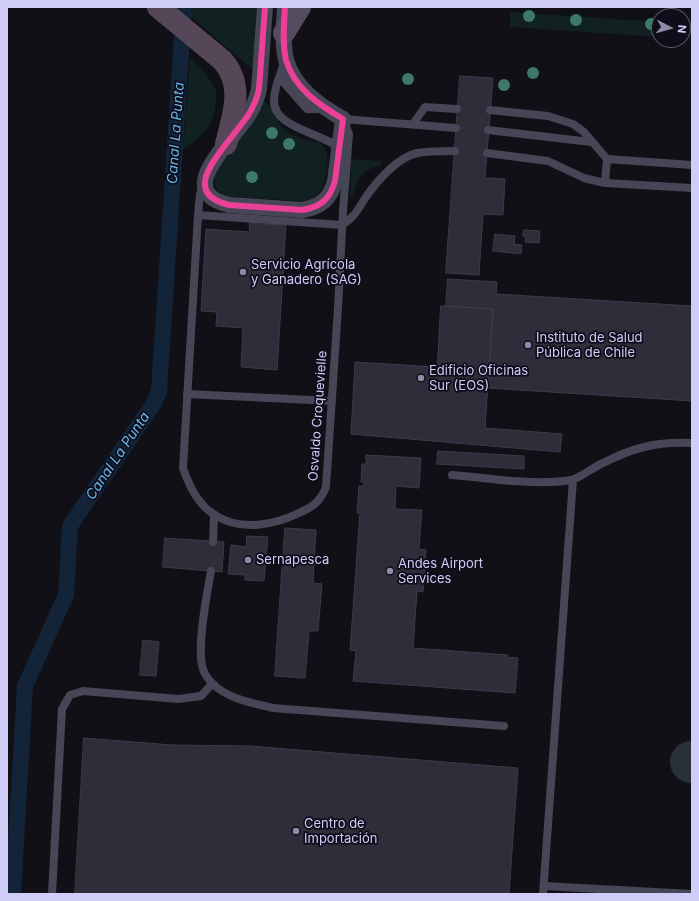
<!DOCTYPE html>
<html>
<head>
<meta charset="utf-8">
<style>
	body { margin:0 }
	#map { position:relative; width:699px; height:901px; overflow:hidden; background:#101016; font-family:Inter,sans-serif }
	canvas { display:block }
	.frame { position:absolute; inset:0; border:8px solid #cfccf8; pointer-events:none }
	.north { position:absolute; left:651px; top:8px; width:40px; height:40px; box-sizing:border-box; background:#0e0d19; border:1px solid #5b5972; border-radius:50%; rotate:96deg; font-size:11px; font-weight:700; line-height:16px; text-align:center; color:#cfccf8 }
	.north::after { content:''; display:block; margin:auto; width:14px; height:18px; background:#8c8aa9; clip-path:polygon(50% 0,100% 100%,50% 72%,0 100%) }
</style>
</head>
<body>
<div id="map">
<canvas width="699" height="901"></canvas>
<div class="frame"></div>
<div class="north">N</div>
</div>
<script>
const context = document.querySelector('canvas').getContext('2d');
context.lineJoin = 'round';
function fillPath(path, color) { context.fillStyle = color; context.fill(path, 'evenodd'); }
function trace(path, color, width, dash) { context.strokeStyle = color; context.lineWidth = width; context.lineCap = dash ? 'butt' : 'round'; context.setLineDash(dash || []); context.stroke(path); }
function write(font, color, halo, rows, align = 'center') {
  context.font = font + ' Inter,sans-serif'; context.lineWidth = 3.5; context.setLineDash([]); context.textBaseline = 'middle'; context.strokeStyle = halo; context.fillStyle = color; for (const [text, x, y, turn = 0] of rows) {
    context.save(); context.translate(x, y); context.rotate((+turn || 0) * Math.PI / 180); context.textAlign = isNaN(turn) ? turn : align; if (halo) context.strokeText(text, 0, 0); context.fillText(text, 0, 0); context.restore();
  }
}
fillPath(new Path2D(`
	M179,7h80l-2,59 -6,2z
	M510,12l149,10v15l-149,-10z
	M190,58c9,10 21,19 25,31 2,4 1,9 1,13 -2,26 -14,33 -33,48z
	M265,102c10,6 11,20 19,27 7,6 15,9 23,11 4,2 10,1 14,4 12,9 6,42 -4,51 -4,4 -9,5 -14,6l-71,-4c-14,-3 -20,-10 -17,-24l45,-69z
	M351,159l31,2v4c-20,5 -25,12 -29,32h-3z`), '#112020');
trace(new Path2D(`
	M13,894l12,-208 41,-91 4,-69 84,-123 5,-12 25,-384`), '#132439', 16);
trace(new Path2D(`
	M691,762h1`), '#283039', 42);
const building = new Path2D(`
	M460,76l33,2 -8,100 20,1 -2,36 -20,-1 -4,61 -33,-2z
	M250,220l9,1v3l27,1 -9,145 -36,-3 2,-39 -27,-2 1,-14 -16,-1 5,-82 43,3z
	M524,230l16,1 -1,12 -14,-1 1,-6h-3z
	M495,234l20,2 -1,8 8,1 -1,9 -28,-3z
	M448,279l49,3 -1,12 196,12v95l-204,-13 5,-79 -47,-3z
	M441,306l52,3 -8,119 77,6 -2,18 -209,-18 4,-72 82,5z
	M438,451l86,5v13l-87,-5z
	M366,455l55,3 -2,30 -23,-2 -1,23 27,1 -3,39 7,1 -3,42 -6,-1 -4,57 95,7 -1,2 11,1 -3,35 -162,-12 3,-30 -6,-1 10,-137h-3l2,-27h5v-4h-3l1,-18h4z
	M285,528l31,2 -3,53 9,1 -4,47h-9l-4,47 -30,-2z
	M247,536l21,1 -4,44 -19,-1v-5l-17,-1 3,-29 15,2z
	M165,538l59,4 -2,30 -59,-5z
	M143,640l16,2 -3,34 -16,-1z
	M84,738l88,7 78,1 268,22 -9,126h-434z`);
fillPath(building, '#2e2d39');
trace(building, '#3c3b49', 1);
trace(new Path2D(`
	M285,61c-4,12 -11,26 -11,39 -1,22 30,30 45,37 7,3 14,6 20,10
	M289,69l-4,15 22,25h16
	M490,110l58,6 25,8 11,8 23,27 85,6
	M413,124l12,-17 32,2
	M488,130l103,12
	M487,153l61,8 36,17 21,5 87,5
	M605,183l2,-24
	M204,186l-4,8 -2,21 -15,253c6,18 15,37 32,47 26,17 60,10 86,-3 7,-3 15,-7 19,-14 3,-3 4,-7 6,-11l12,-179 5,-97 6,-77 -6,-15 113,9
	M198,215l144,10
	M342,225c13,-8 16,-16 24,-28 11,-16 32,-40 51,-44 12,-2 25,-2 38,-2
	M187,394l145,7
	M452,475c37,3 82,11 119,5 9,-2 21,-12 30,-16 31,-16 56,-23 91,-21
	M213,542l1,-27
	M211,571c-4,22 -15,79 -8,98 1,4 6,12 10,15 15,15 40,19 60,24l231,18
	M544,886l148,8
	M52,894l10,-185 8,-14 13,-4 95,8 23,-3 11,-12
	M543,894l30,-414`), '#464656', 8);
trace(new Path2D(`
	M265,7l-6,82c-2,10 -6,19 -12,28 -7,9 -14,18 -21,27 -17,22 -39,51 3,61l73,5c19,-3 28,-11 33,-29l8,-62c-24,-14 -49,-31 -57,-59 -4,-17 -2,-36 -1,-53`), '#464656', 16);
trace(new Path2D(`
	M284,33l16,-26`), '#564c60', 22);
trace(new Path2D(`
	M158,7l64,53c23,25 11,55 4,84`), '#564758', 22);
trace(new Path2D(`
	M265,7l-6,82c-2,10 -6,19 -12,28 -7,9 -14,18 -21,27 -17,22 -39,51 3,61l73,5c19,-3 28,-11 33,-29l8,-62c-24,-14 -49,-31 -57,-59 -4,-17 -2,-36 -1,-53`), '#ea4096', 6);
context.fillStyle = '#3e7868';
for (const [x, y] of [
	[529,16],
	[576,20],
	[651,24],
	[533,73],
	[408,79],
	[504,85],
	[272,133],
	[289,144],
	[252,177]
]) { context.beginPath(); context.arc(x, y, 6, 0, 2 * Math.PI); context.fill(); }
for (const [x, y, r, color] of [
	[243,272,4,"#8c8aa9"],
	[528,345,4,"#8c8aa9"],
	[421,378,4,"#8c8aa9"],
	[248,560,4,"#8c8aa9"],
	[390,571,4,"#8c8aa9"],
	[296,831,4,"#8c8aa9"]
]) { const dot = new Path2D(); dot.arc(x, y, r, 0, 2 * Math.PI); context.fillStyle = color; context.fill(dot); trace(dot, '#0e0d19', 1.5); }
write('13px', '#cfccf8', '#0e0d19', [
	["Servicio Agrícola",251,265],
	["y Ganadero (SAG)",251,280],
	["Instituto de Salud",536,338],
	["Pública de Chile",536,353],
	["Edificio Oficinas",429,371],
	["Sur (EOS)",429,386],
	["Sernapesca",256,560],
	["Andes Airport",398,564],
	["Services",398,579],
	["Centro de",304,824],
	["Importación",304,839]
], 'left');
write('13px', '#cfccf8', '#0e0d19', [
	["Osvaldo Croquevielle",318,416,-86]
]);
write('italic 14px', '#68b6ea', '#0e0d19', [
	["Canal La Punta",176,133,-86],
	["Canal La Punta",118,456,-56]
]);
</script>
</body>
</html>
